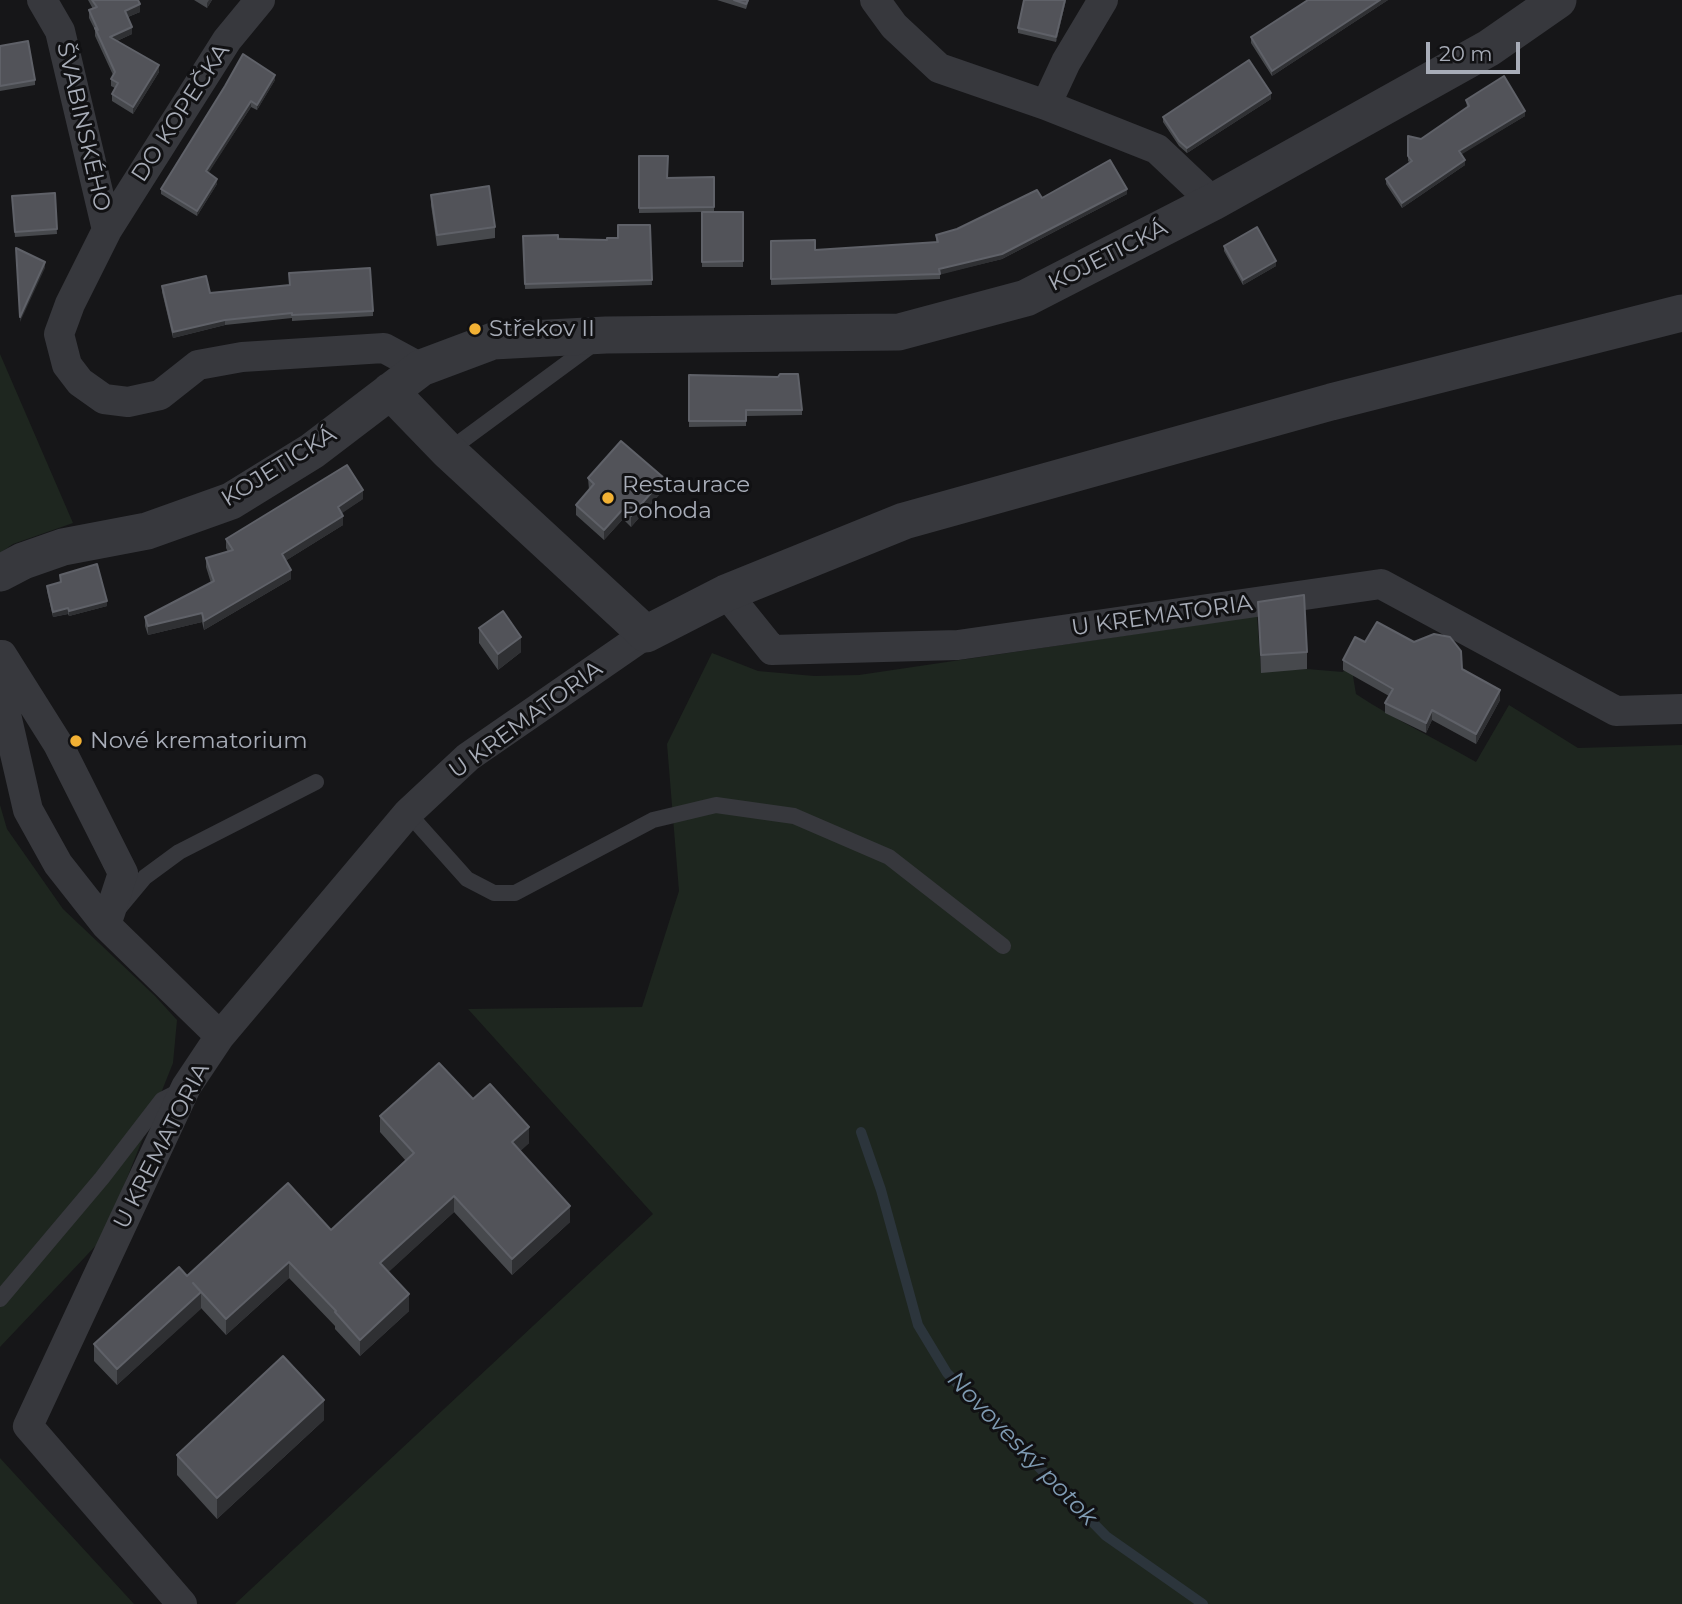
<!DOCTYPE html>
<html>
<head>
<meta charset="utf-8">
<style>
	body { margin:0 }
	#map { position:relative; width:1682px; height:1604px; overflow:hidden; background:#161618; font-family:Montserrat,sans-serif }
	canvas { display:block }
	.scale { position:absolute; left:1426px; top:42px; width:94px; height:32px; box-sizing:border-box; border:4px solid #a8adb8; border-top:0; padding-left:9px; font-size:21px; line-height:24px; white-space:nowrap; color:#a8adb8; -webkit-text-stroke:5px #111113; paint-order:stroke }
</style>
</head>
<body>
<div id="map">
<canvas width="1682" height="1604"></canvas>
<div class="scale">20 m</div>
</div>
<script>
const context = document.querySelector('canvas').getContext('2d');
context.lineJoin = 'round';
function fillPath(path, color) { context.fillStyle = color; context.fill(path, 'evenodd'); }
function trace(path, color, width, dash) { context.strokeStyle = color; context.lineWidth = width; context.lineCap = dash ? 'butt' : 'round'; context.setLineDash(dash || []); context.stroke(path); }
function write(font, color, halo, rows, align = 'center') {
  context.font = font + ' Montserrat,sans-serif'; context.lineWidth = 6; context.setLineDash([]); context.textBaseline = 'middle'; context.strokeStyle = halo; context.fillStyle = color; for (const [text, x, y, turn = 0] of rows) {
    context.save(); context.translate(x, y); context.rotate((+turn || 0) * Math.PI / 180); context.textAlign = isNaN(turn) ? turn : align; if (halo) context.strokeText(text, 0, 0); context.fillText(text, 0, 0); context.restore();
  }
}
fillPath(new Path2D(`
	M0,354l73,169 -60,21 -13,9z
	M1257,616l4,55 46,-2 36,3 11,-16 -1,20 3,18c38,25 80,45 120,68l33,-57 69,43 104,-3v859h-1447l418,-390 -185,-205 174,-2 37,-116 -12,-147 45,-91 46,18 56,5 45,-1z
	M0,805l7,24 56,80 92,87 22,24 -4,43 -70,175 -103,109z
	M0,1458l134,146h-134z`), '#1e261f');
trace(new Path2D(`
	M861,1132l20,58 37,135 29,48 159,163 97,68`), '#2c353c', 10);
trace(new Path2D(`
	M448,451l148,-109
	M408,813l59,66 27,14h21l138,-73 63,-15 78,11 95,41 114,89
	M120,907l25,-30 34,-25 137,-70
	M0,1299l102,-121 60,-78 22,-11`), '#37383d', 16);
trace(new Path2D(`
	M42,0l18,31 47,199
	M260,0l-33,40 -120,190 -37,74 -11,30 8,31 13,17 24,17 24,3 32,-7 38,-30 44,-8 142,-9 37,20
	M875,0l19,26 45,42 107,37 111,44 56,53
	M1046,105l20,-43 37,-62
	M726,593l46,57 186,-5 423,-61 235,127 66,-2
	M2,655l56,89 65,129 -17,52
	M0,670l5,40 23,100 30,54 48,61 114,111
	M182,1604l-154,-178 158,-339 34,-51 188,-223 60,-56 178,-123`), '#37383d', 30);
trace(new Path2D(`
	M390,391l58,60 198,183 80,-41 178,-72 427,-119 351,-89
	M0,573l23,-12 40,-14 84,-16 84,-30 81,-50 109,-83 72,-27 113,-6 293,-3 127,-34 187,-96 276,-154 69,-48`), '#37383d', 37);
fillPath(new Path2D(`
	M88,0h50l2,12 -12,5 4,17 -15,7 42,31 -26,42 -21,-13v-7l3,-6 -4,-2v-7l2,-4 -18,-39v-6l-6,-12v-8l4,-1z
	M194,0h18l-5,8z
	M717,0h32l-3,9z
	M1024,0h42l-10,42 -38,-9v-5z
	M1308,0h80l-116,76 -21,-33v-6z
	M0,46l35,34v5l-35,6z
	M275,80l-18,30 -6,-3 -43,66 9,11 -20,32 -36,-22v-5l64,-103z
	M1271,99l-84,54 -8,-7 -16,-24v-5z
	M1466,100l59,16 -64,38 4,11 -63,43 -16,-24v-5l24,-16 -2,-2v-25l13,3 46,-32z
	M639,156l28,22 47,-1v35h29v55h-41v-55l-63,1z
	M55,193l2,41 -42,3 -3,-41z
	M1127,194l-125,65 -62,15v5l-169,6v-44l44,9 121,-8v-7l21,-6 85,-31z
	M431,195l64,32v11l-58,8 -6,-41z
	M650,225l2,60 -127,4 -2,-53 84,4 11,-2z
	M1224,246l52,20 -33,19 -19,-34z
	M162,286l48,7 163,18v5l-81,5v-3l-67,7 -52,13 -11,-46z
	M689,375l113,35v5l-56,1v10l-57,1z
	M588,478l76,11 -33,38 -8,-8 -19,21 -28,-25v-10l13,-15z
	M363,499l-22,14 2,12 -58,36 6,18 -87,51 -2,-8 -54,13 -3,-9v-9l66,-34 -5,-16v-9l22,-6 -2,-4v-9z
	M60,575l47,31 -38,10 -1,-2 -15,3 -6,-26v-5l13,-4z
	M1258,602l49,50v17l-46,4z
	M479,628l42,24 -23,18 -19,-27z
	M1365,642l97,27 38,31 -24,44 -44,-24 -6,13 -41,-20v-10l4,-7 -46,-26v-10z
	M473,1099l56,44 -9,8 50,71 -58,53 -58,-63 -66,60 21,39 -49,45 -25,-27v-3l-46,-48 -63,57 -25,-27 -84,77 -23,-24v-17l93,-68 144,-46 75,-69 -26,-29v-16z
	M324,1420l-107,99 -40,-44v-20z`), '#47494d');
fillPath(new Path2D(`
	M209,0h3l-5,8v-5z
	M1065,0h1l-10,42v-5z
	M1380,0h8l-116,76v-5z
	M140,4v8l-15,6v-7z
	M132,27v7l-22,10v-7z
	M159,65v7l-26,42v-7z
	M275,75v5l-18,30v-5z
	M1271,93v6l-84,54v-5z
	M251,101v6l-45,70v-6z
	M1525,111v5l-66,40v-5z
	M1465,160v5l-63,43v-5z
	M217,179v5l-20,32v-5z
	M1127,189v5l-125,65 -63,16v-6z
	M1276,261v5l-33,19v-5z
	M45,262v6l-25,54v-5z
	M225,320v5l-52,13v-6z
	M664,478v11l-33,38v-11z
	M363,490v9l-25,17v-9z
	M623,509v10l-19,21v-10z
	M343,516v9l-61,38v-9z
	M291,570v9l-87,51v-9z
	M107,601v5l-38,10v-5z
	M68,608v6l-15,3v-5z
	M202,613v9l-54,13v-9z
	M521,637v15l-23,18v-16z
	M1500,690v10l-24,44v-10z
	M1432,710v10l-6,13v-10z
	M529,1127v16l-17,16v-17z
	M454,1196v16l-74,68v-17z
	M570,1206v16l-58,53v-16z
	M289,1262v16l-63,57v-16z
	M201,1292v17l-84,76v-16z
	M409,1294v17l-49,45v-16z
	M324,1400v20l-107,99v-21z`), '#2f3033');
const building = new Path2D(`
	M92,0h46l2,4 -15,7 7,16 -22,10 49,28 -26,42 -21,-13 6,-11 -7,-4 4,-7 -20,-44 3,2 -9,-20 8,-3z
	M734,0h14l-2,4z
	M1024,0h41l-9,37 -38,-9z
	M1308,0h72l-108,71 -21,-34z
	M28,41l7,39 -35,6v-40z
	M243,54l32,21 -18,30 -6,-4 -45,70 11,8 -20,32 -36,-22 64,-103z
	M1249,60l22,33 -84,55 -8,-7 -16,-24z
	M1504,76l21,35 -66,40 6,9 -63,43 -16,-24 26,-18 -4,-5v-20l13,3 48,-33 -3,-6z
	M639,156h29l-1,22 47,-1v30l-75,1z
	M1110,160l17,29 -125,65 -63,15 1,5 -169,5v-38l44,-1v10l123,-8 -2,-7 21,-6 80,-39 5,8z
	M489,186l6,41 -58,8 -6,-40z
	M55,193l2,36 -42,3 -3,-36z
	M702,212h41v49l-41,1z
	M618,225h32l2,55 -127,4 -2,-48 35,-1v4l49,1v-2h11z
	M1257,227l19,34 -33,19 -19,-34z
	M16,248l29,14 -25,55z
	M370,268l3,43 -81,4v-2l-67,7 -52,12 -11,-46 44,-10 4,17 80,-8 -1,-12z
	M780,374h18l4,36h-56v11h-57v-46l89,2z
	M621,441l43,37 -33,38 -8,-7 -19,21 -28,-25 18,-21 -6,-6z
	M347,465l16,25 -25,17 5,9 -61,38 9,16 -87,51 -2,-8 -54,13 -3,-9 69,-36 -8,-23 27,-8 -7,-11z
	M97,564l10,37 -38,10 -1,-3 -15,4 -6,-26 14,-4 -1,-7z
	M1304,595l3,57 -46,3 -3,-53z
	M503,611l18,26 -23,17 -19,-26z
	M1377,622l37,20 20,-8 16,3 11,14 1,18 38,21 -24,44 -44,-24 -6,13 -41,-20 8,-14 -50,-29 12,-23 10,5z
	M439,1063l34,36 17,-15 39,43 -17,15 58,64 -58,53 -58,-63 -74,67 29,31 -49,46 -25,-28 1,-1 -47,-49 -63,57 -33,-36 8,9 -84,77 -23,-25 85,-77 8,9 101,-93 43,47 83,-77 -34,-37z
	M283,1356l41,44 -107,98 -40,-43z`);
fillPath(building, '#525359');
trace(building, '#5f6168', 2);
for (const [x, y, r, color] of [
	[475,329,7,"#f2b134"],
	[608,498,7,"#f2b134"],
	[76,741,7,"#f2b134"]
]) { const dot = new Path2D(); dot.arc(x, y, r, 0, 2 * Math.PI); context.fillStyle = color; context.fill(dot); trace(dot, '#111113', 2.5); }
write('23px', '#a8adb8', '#111113', [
	["DO KOPEČKA",181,113,-57],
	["ŠVABINSKÉHO",83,127,77],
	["KOJETICKÁ",1108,256,-27],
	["KOJETICKÁ",279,467,-32],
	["U KREMATORIA",1162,616,-8],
	["U KREMATORIA",526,720,-36],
	["U KREMATORIA",162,1146,-63]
]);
write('23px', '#a8adb8', '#111113', [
	["Střekov II",489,329],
	["Restaurace",622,485],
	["Pohoda",622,511],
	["Nové krematorium",90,741]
], 'left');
write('italic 24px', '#7f9bb3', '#111113', [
	["Novoveský potok",1022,1449,46]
]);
</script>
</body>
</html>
